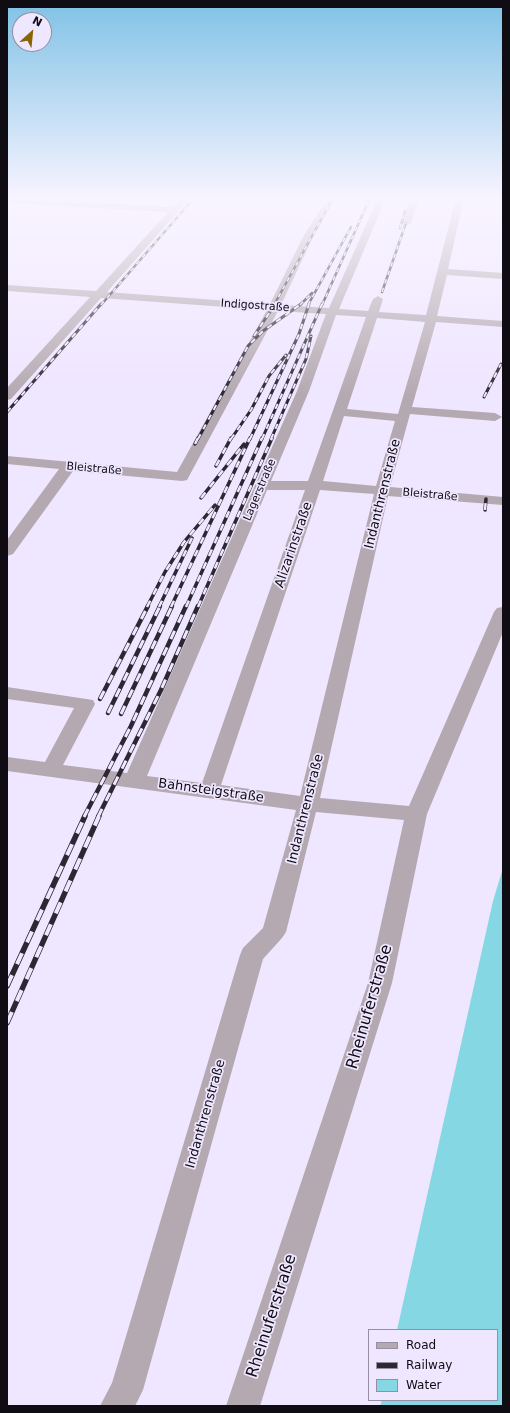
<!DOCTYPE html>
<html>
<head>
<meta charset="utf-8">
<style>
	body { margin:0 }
	#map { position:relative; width:510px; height:1413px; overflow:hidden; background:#efe6ff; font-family:"DejaVu Sans",sans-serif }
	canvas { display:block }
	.frame { position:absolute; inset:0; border:8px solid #0f0c14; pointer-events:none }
	.legend { position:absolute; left:368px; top:1329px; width:130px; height:72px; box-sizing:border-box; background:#efe6ff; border:1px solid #958fa1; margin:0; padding:5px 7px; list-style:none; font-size:12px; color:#0f0c14 }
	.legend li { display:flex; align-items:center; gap:8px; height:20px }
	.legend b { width:20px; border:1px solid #958fa1 }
	.north { position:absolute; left:12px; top:12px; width:40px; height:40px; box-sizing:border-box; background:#efe6ff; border:1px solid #958fa1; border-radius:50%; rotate:27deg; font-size:11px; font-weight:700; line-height:16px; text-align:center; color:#0f0c14 }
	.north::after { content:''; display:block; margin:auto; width:14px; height:18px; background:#896402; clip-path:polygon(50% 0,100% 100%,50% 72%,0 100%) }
</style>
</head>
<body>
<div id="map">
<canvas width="510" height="1413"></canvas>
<div class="frame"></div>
<ul class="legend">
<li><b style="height:5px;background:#b4a9b0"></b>Road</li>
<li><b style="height:5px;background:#2c2833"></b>Railway</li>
<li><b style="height:11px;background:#85d7e3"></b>Water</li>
</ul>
<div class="north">N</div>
</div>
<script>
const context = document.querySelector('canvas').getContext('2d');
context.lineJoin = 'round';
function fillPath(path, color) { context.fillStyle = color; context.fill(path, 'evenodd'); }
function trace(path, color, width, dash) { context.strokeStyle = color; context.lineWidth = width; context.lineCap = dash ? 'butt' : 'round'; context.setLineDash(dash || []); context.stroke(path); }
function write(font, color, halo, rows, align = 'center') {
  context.font = font + ' "DejaVu Sans",sans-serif'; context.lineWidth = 3.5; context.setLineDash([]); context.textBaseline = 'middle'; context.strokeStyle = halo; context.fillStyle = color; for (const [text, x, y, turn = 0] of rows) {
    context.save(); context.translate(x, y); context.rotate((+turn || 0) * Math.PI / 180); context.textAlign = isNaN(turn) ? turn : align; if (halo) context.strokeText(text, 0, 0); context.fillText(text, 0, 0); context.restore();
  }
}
fillPath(new Path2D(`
	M503,868v538h-123l2,-6h115v-70h-100l96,-429z`), '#85d7e3');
fillPath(new Path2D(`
	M7,198l166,9 8,-9h9l-83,94 163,12 34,-69 24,-37h8l-22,37 -33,70 48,3 49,-110h8l-47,111 29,2 5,-12 5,-3 5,3 -4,13 47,3 30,-117h8l-16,71 55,4v6l-56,-4 -10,41 66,5v6l-67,-5 -24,85 83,6 7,4 -7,4 -85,-7 -20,73 113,10v8l-115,-9 -68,302 89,8 85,-194 3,-4 6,-1v25l-76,182 -35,169 -132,423h-34l142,-423 36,-163 -88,-8 -30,120 -4,6 -19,21 -120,431 -8,16h-35l12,-23 128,-428 3,-7 20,-20 33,-118 -289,-39v-14l38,5 29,-54 -67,-9v-12l86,13 2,4 -32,61 64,8 170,-382 29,-77 -48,-3 -91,169 -5,1 -109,-10 -60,83 -6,2v-16l52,-71 -52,-5v-8l170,16 90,-162 -166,-12 -90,101 -4,1v-12l83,-91 -83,-6v-6l89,6 72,-79 -161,-9zM336,315l30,2 -58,164h-37l38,-90zM377,318l48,4 -27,92 -51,-5zM344,416l51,5 -19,65 -53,-5zM267,490h38l-103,293 -55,-7zM320,490l54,4 -74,302 -79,-11z
	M411,198h8l-8,25 -5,3 -5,-3z`), '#b4a9b0');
const railFar4 = new Path2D(`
	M400,228l5,-17
	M382,292l24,-69
	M101,305l93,-107
	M274,305l59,-107
	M300,305l12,-12
	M308,305l43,-78
	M322,305l48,-107`);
const railFar3 = new Path2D(`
	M254,336l21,-32
	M484,397l17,-33
	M7,412l94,-108
	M198,439l50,-93 15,-15 38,-27
	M231,439l20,-29 18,-34 17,-21
	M250,439l49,-105 10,-30
	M262,439l60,-135
	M271,439l35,-80 5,-23`);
const railFar2 = new Path2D(`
	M195,444l3,-6
	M216,466l15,-28
	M201,498l43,-54
	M485,510l1,-11
	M147,607l18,-35 19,-30 31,-37
	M159,607l33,-69
	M171,607l79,-169
	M186,607l76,-169
	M198,607l74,-169`);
const railFar1 = new Path2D(`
	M100,699l48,-93
	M108,713l52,-107
	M121,714l51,-108
	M84,817l47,-91 55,-120
	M98,817l63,-127 37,-84`);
const rail = new Path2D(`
	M7,986l78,-170
	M7,1023l92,-207`);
trace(railFar4, '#2c2833', 2.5);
trace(railFar3, '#2c2833', 3);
trace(railFar2, '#2c2833', 3.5);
trace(railFar1, '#2c2833', 4.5);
trace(rail, '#2c2833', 5.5);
trace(railFar4, '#efe6ff', 1.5, [4.5]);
trace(railFar3, '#efe6ff', 2, [5.5]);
trace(railFar2, '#efe6ff', 2.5, [7]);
trace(railFar1, '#efe6ff', 3, [9]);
trace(rail, '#efe6ff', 4, [12]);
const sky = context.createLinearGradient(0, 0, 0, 396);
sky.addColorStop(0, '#80c2e6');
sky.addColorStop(0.5, '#f8f4ff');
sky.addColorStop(1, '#f8f4ff00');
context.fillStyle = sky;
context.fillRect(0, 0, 510, 396);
write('11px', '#0f0c14', '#efe6ff', [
	["Indigostraße",255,306,4],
	["Bleistraße",94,469,5],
	["Lagerstraße",260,490,-67],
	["Bleistraße",430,495,5]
]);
write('13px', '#0f0c14', '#efe6ff', [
	["Indanthrenstraße",383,494,-76],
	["Alizarinstraße",294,545,-71],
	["Bahnsteigstraße",211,791,8],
	["Indanthrenstraße",306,809,-76],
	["Indanthrenstraße",206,1114,-74]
]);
write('16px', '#0f0c14', '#efe6ff', [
	["Rheinuferstraße",370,1007,-74],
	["Rheinuferstraße",272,1316,-72]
]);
</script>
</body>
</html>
